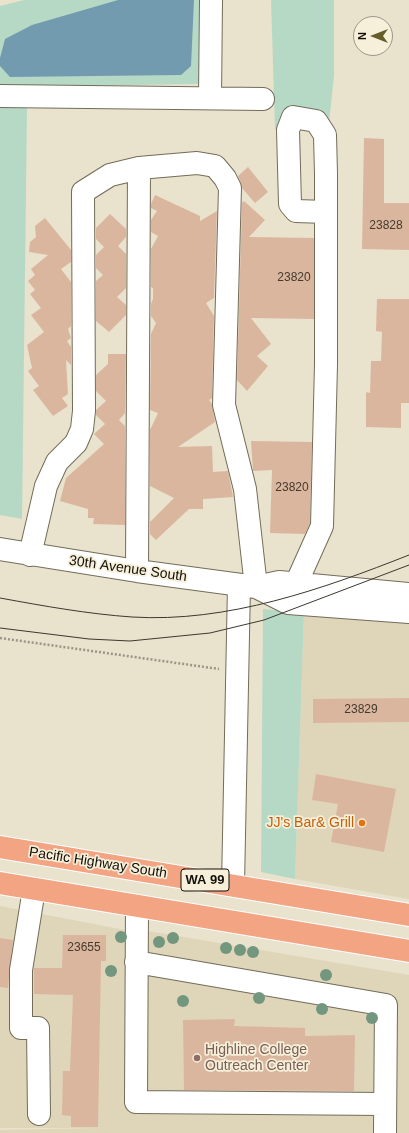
<!DOCTYPE html>
<html>
<head>
<meta charset="utf-8">
<style>
	body { margin:0 }
	#map { position:relative; width:409px; height:1133px; overflow:hidden; background:#e9e2cd; font-family:Helvetica,sans-serif }
	canvas { display:block }
	.north { position:absolute; left:353px; top:16px; width:40px; height:40px; box-sizing:border-box; background:#f6efda; border:1px solid #9b9686; border-radius:50%; rotate:270deg; font-size:11px; font-weight:700; line-height:16px; text-align:center; color:#121009 }
	.north::after { content:''; display:block; margin:auto; width:14px; height:18px; background:#665e2a; clip-path:polygon(50% 0,100% 100%,50% 72%,0 100%) }
</style>
</head>
<body>
<div id="map">
<canvas width="409" height="1133"></canvas>
<div class="north">N</div>
</div>
<script>
const context = document.querySelector('canvas').getContext('2d');
context.lineJoin = 'round';
function fillPath(path, color) { context.fillStyle = color; context.fill(path, 'evenodd'); }
function trace(path, color, width, dash) { context.strokeStyle = color; context.lineWidth = width; context.lineCap = dash ? 'butt' : 'round'; context.setLineDash(dash || []); context.stroke(path); }
function write(font, color, halo, rows, align = 'center') {
  context.font = font + ' Helvetica,sans-serif'; context.lineWidth = 3.5; context.setLineDash([]); context.textBaseline = 'middle'; context.strokeStyle = halo; context.fillStyle = color; for (const [text, x, y, turn = 0] of rows) {
    context.save(); context.translate(x, y); context.rotate((+turn || 0) * Math.PI / 180); context.textAlign = isNaN(turn) ? turn : align; if (halo) context.strokeText(text, 0, 0); context.fillText(text, 0, 0); context.restore();
  }
}
fillPath(new Path2D(`
	M304,613l105,6v280l-114,-20z
	M0,906l125,24 11,-1 273,46v158h-409v-3l98,-2h-98z`), '#dfd5b9');
fillPath(new Path2D(`
	M24,0h179l-2,84 -201,3v-81z
	M271,0h63v75l-5,48 -54,6z
	M0,107l27,1 -5,411 -22,-4z
	M263,609l41,4 -9,266 -34,-7z`), '#b6d9c6');
fillPath(new Path2D(`
	M118,0h76l-3,66 -10,9 -171,2 -10,-11v-8l5,-19 27,-14z`), '#739baf');
fillPath(new Path2D(`
	M364,138l20,1v64h25v47l-47,-1z
	M248,167l20,25 -13,11 -13,-15 -4,-12z
	M155,195l45,21v5l17,-10 -3,87 -8,5 8,13 -2,82 -3,2 3,4 3,18 -37,25 34,-1 1,26 15,-1 5,26 -30,2v10h-14l-33,31 -6,-6v-12l24,-24 -24,-12v-56l8,-17 -8,-3 1,-76 5,-11 -5,-7v-12l2,-5v-11l-2,-1v-38l7,-13 -7,-4v-12l6,-9 -6,-3v-4z
	M244,201l21,19 -16,17 65,1v81l-63,-1 20,26 -14,12 11,10 -21,25 -10,-11 5,-177z
	M110,214l16,15v8l-8,9 8,8v34l-9,9 9,8v10l-17,17 -13,-11v-40l7,-6 -7,-7v-13l8,-8 -8,-8v-11z
	M45,218l26,32v12l-10,7 10,13v44l-3,3 3,9 -4,3 4,6v18l-5,-5 2,34 -6,4 6,8 -15,10 -20,-26 6,-4 -11,-15 4,-3 -5,-23 17,-13 -13,-17 10,-7 -11,-14 5,-4 -7,-9 7,-6 -4,-6 17,-14 -19,-3 1,-10 6,-5 -1,-11z
	M377,299h32v104h-8v25l-35,-1v-35l4,1 1,-32h10l1,-29 -6,-1z
	M108,354h18l-1,59 -6,7 6,6v99l-32,-1 1,-6h-6v-9l-28,-8 6,-23 38,-34 -10,-10 11,-10 -9,-9v-5l10,-9 -10,-10v-16l12,-11z
	M251,441l61,1 -2,81 -5,11 -35,-1 2,-63 -19,1z
	M409,698v24l-96,1v-24z
	M316,774l80,15 -12,63 -53,-10 7,-38 -26,-4z
	M63,935h43v26h-5l-3,166h-27v-11l-9,-1 1,-44h7l3,-76 -39,-1v-26h28z
	M0,938l13,2 -5,48 -8,-1z
	M235,1019l-1,7 71,2v8l50,-1 -1,56 -170,-1 -1,-70z`), '#dbb69f');
const minor = new Path2D(`
	M0,96l263,3
	M210,98l1,-98
	M0,549l137,22 119,16 23,-5 130,12
	M30,555l16,-69 11,-24 19,-19 6,-14 2,-18 -1,-219 27,-17 29,-7 58,-5 18,3 10,12 5,10 -6,217 21,84 11,98
	M137,571l2,-403
	M296,584l26,-58 4,-162v-190l-1,-39 -9,-14 -23,-4 -5,13 2,74 6,7 30,1
	M256,587l32,16 121,9
	M233,885l6,-300
	M34,889l-13,81v58h17l1,86
	M137,906l-1,196 249,2
	M136,962l250,43 -1,128`);
const major = new Path2D(`
	M0,847l409,68
	M0,883l409,68`);
trace(minor, '#726c59', 24);
trace(major, '#fff', 24);
trace(new Path2D(`
	M0,638l219,31`), '#9a9585', 2.5, [2, 2]);
trace(minor, '#fff', 22);
trace(major, '#f2a483', 22);
trace(new Path2D(`
	M0,598c44,8 88,16 132,19 95,6 191,-28 277,-62
	M0,628l89,11 41,2 80,-8 54,-13 145,-55`), '#3b382e', 1);
context.fillStyle = '#73977e';
for (const [x, y] of [
	[121,937],
	[173,938],
	[159,942],
	[226,948],
	[240,950],
	[253,952],
	[111,971],
	[326,975],
	[259,998],
	[183,1001],
	[322,1009],
	[372,1018]
]) { context.beginPath(); context.arc(x, y, 6, 0, 2 * Math.PI); context.fill(); }
for (const [x, y, r, color] of [
	[362,823,4,"#e8710a"],
	[197,1058,4,"#8d6e63"]
]) { const dot = new Path2D(); dot.arc(x, y, r, 0, 2 * Math.PI); context.fillStyle = color; context.fill(dot); trace(dot, '#f6efda', 1.5); }
write('12px', '#443a2e', null, [
	["23828",386,226],
	["23820",294,278],
	["23820",292,488],
	["23829",361,710],
	["23655",84,948]
]);
for (const [x, y, w] of [
	[205,880,48]
]) { const box = new Path2D(); box.roundRect(x - w / 2, y - 11, w, 22, 3); context.fillStyle = '#f6efda'; context.fill(box); trace(box, '#121009', 1); }
write('bold 13px', '#121009', null, [
	["WA 99",205,880]
]);
write('14px', '#121009', '#f6efda', [
	["30th Avenue South",128,569,8],
	["Pacific Highway South",98,863,9]
]);
write('14px', '#c56008', '#f6efda', [
	["JJ's Bar& Grill",354,823]
], 'right');
write('14px', '#785e54', '#f6efda', [
	["Highline College",205,1050],
	["Outreach Center",205,1066]
], 'left');
</script>
</body>
</html>
